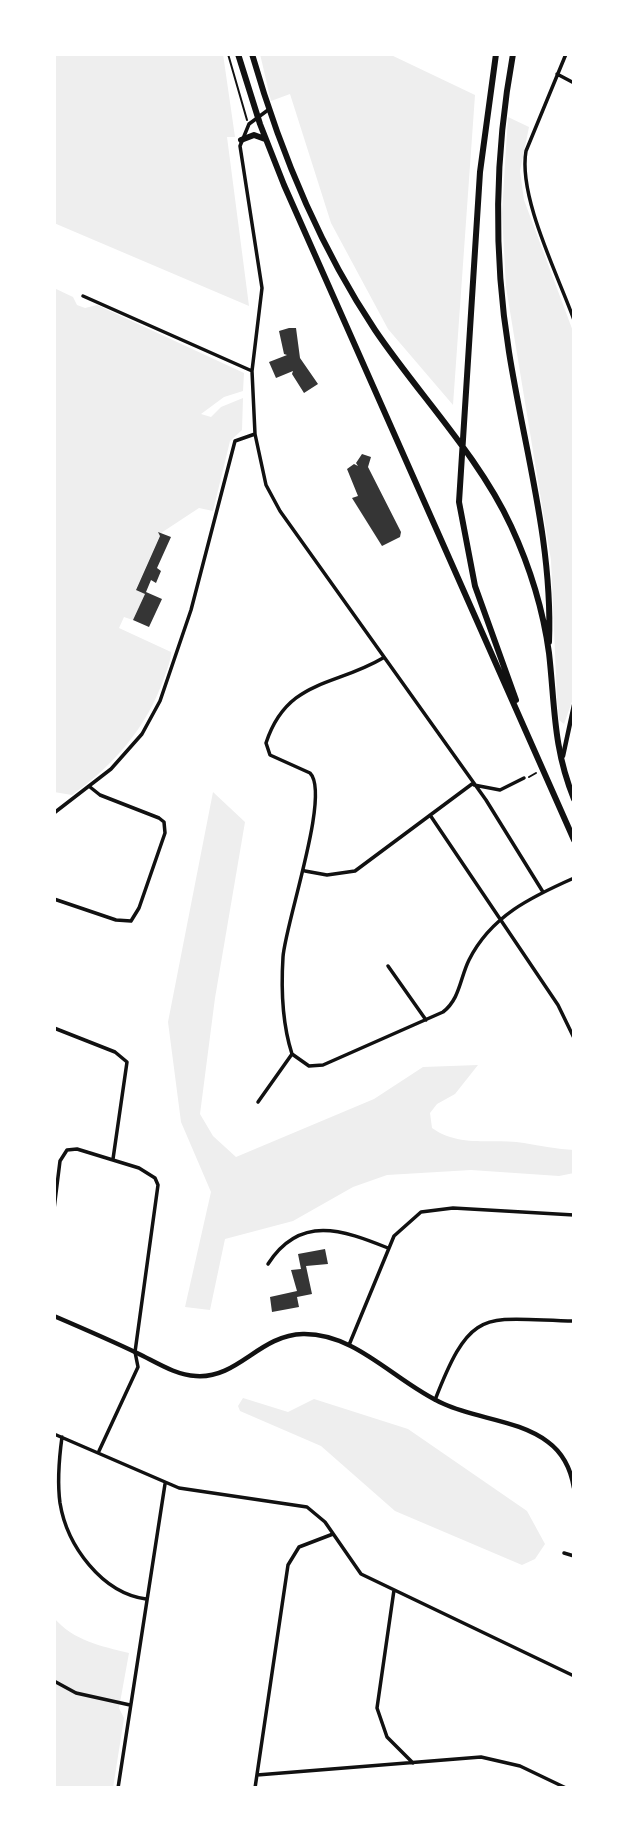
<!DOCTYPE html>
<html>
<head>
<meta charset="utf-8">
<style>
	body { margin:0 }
	#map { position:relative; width:628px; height:1842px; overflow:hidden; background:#fff; font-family:"Crimson Pro",serif }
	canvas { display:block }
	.frame { position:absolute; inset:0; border:56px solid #fff; pointer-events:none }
</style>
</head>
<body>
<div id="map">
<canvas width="628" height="1842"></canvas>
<div class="frame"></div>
</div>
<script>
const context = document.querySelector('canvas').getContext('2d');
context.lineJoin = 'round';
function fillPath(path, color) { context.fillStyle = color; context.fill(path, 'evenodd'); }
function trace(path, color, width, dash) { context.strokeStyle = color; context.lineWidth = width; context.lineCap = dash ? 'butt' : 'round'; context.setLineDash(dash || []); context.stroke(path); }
fillPath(new Path2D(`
	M54,54h169l12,83h-8l22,169 -195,-83z
	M260,54h129l86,41 -22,310 -65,-76 -57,-106 -41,-129 -19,7z
	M508,117l21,10 -9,44 4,29 50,134v362l-10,28 -5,-4 -2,-21 -6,-139 -45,-273 -4,-74z
	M54,288l19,9 4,8 8,3 12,-3 147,68 -1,18 -19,6 -23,17 10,3 10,-10 22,-9 -1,32 -12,11 -17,70 -14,-3 -38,25 -25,56 9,5 -12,26 -9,-3 -5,11 52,24c0,9 -4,17 -7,26 -17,49 -50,87 -92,117l-18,-3z
	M213,792l32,30 -30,176 -15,116 13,22 23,21 138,-58 49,-32 55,-2 -23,29 -18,10 -7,9 2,15c28,20 61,10 92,15 17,3 33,6 50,7v23l-15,3 -88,-6 -84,5 -34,12 -60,34 -68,18 -15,71 -25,-3 26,-115 -30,-70 -13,-100z
	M243,1398l45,14 26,-13 94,30 119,82 18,33 -10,15 -13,6 -127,-54 -74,-65 -81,-35 -2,-5z
	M54,1618c20,23 47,28 75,35l-10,55 5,10 -11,70h-59z`), '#eee');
fillPath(new Path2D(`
	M289,328h7l4,30 18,26 -14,9 -12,-19 1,-3 -17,7 -7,-16 18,-7 -3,-1 -5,-23z
	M362,454l9,3 -3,10 33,65 -1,5 -18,9 -30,-48 6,-2 -11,-27 7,-5 4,2 -2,-3z
	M158,532l13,5 -14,31 4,3 -5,12 -5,-3 -5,12 16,7 -13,28 -16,-7 12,-26 -9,-4 24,-54z
	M325,1249l3,15 -22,2 6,28 -15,3 2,10 -27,5 -2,-15 27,-6 -6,-21 10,-1 -3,-15z`), '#353535');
trace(new Path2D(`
	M228,54l19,66
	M529,777l7,-4`), '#111', 2);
trace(new Path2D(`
	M566,54l-40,97c-8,46 32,124 48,169
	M557,74l17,9
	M268,110l-19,14 -9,22 22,142 -10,83 3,63 11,51 14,26 206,289 57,92
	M83,296l169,75
	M383,658c-49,29 -96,21 -117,85l4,12 40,18c21,21 -25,151 -27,184 -2,32 -1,66 9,97l17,12 14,-1 120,-53c17,-13 17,-34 26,-52 22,-44 62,-63 105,-82
	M474,785l26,5 24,-12
	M54,813l57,-44 31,-35 18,-33 31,-91 44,-169 20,-7
	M430,815l128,190 16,33
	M305,871l22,4 28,-4 117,-87
	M54,899l62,21 15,1 8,-13 26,-75 -1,-11 -5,-4 -59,-23 -10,-8
	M388,966l38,54
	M54,1028l61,24 12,10 -14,97
	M258,1102l34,-48
	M54,1209l6,-48 7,-11 10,-1 62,19 16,10 3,7 -23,167 3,15 -39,84
	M268,1264c32,-50 75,-34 120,-16
	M349,1345l45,-109 27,-24 32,-4 121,7
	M435,1400c37,-95 48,-81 139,-79
	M54,1434l125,54 128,19 18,15 36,52 213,102
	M62,1437c-3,22 -5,44 -2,66 7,43 42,90 86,96
	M564,1553l10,3
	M394,1590l-17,118 10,29 26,26
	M54,1681l22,12 54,12
	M257,1775l224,-18 39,9 46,22
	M118,1788l47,-304
	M255,1788l33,-223 11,-18 34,-13`), '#111', 3.5);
trace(new Path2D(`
	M563,756l11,-51
	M54,1316c28,12 56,24 83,37 19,9 38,22 59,23 42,3 63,-41 107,-42 54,-1 93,49 141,70 33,15 75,16 104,38 15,11 23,28 26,46`), '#111', 4.5);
trace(new Path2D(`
	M238,54l22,70 24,61 290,655
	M252,54c28,97 67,192 123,276 44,65 103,125 136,196 19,41 32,83 38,127 6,53 4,95 25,146
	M496,54l-16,118 -21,330 16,84 41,114
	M513,54c-18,98 -20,199 -4,298 15,95 44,192 40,290
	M241,140l13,-5 11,4`), '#111', 6);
</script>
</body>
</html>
